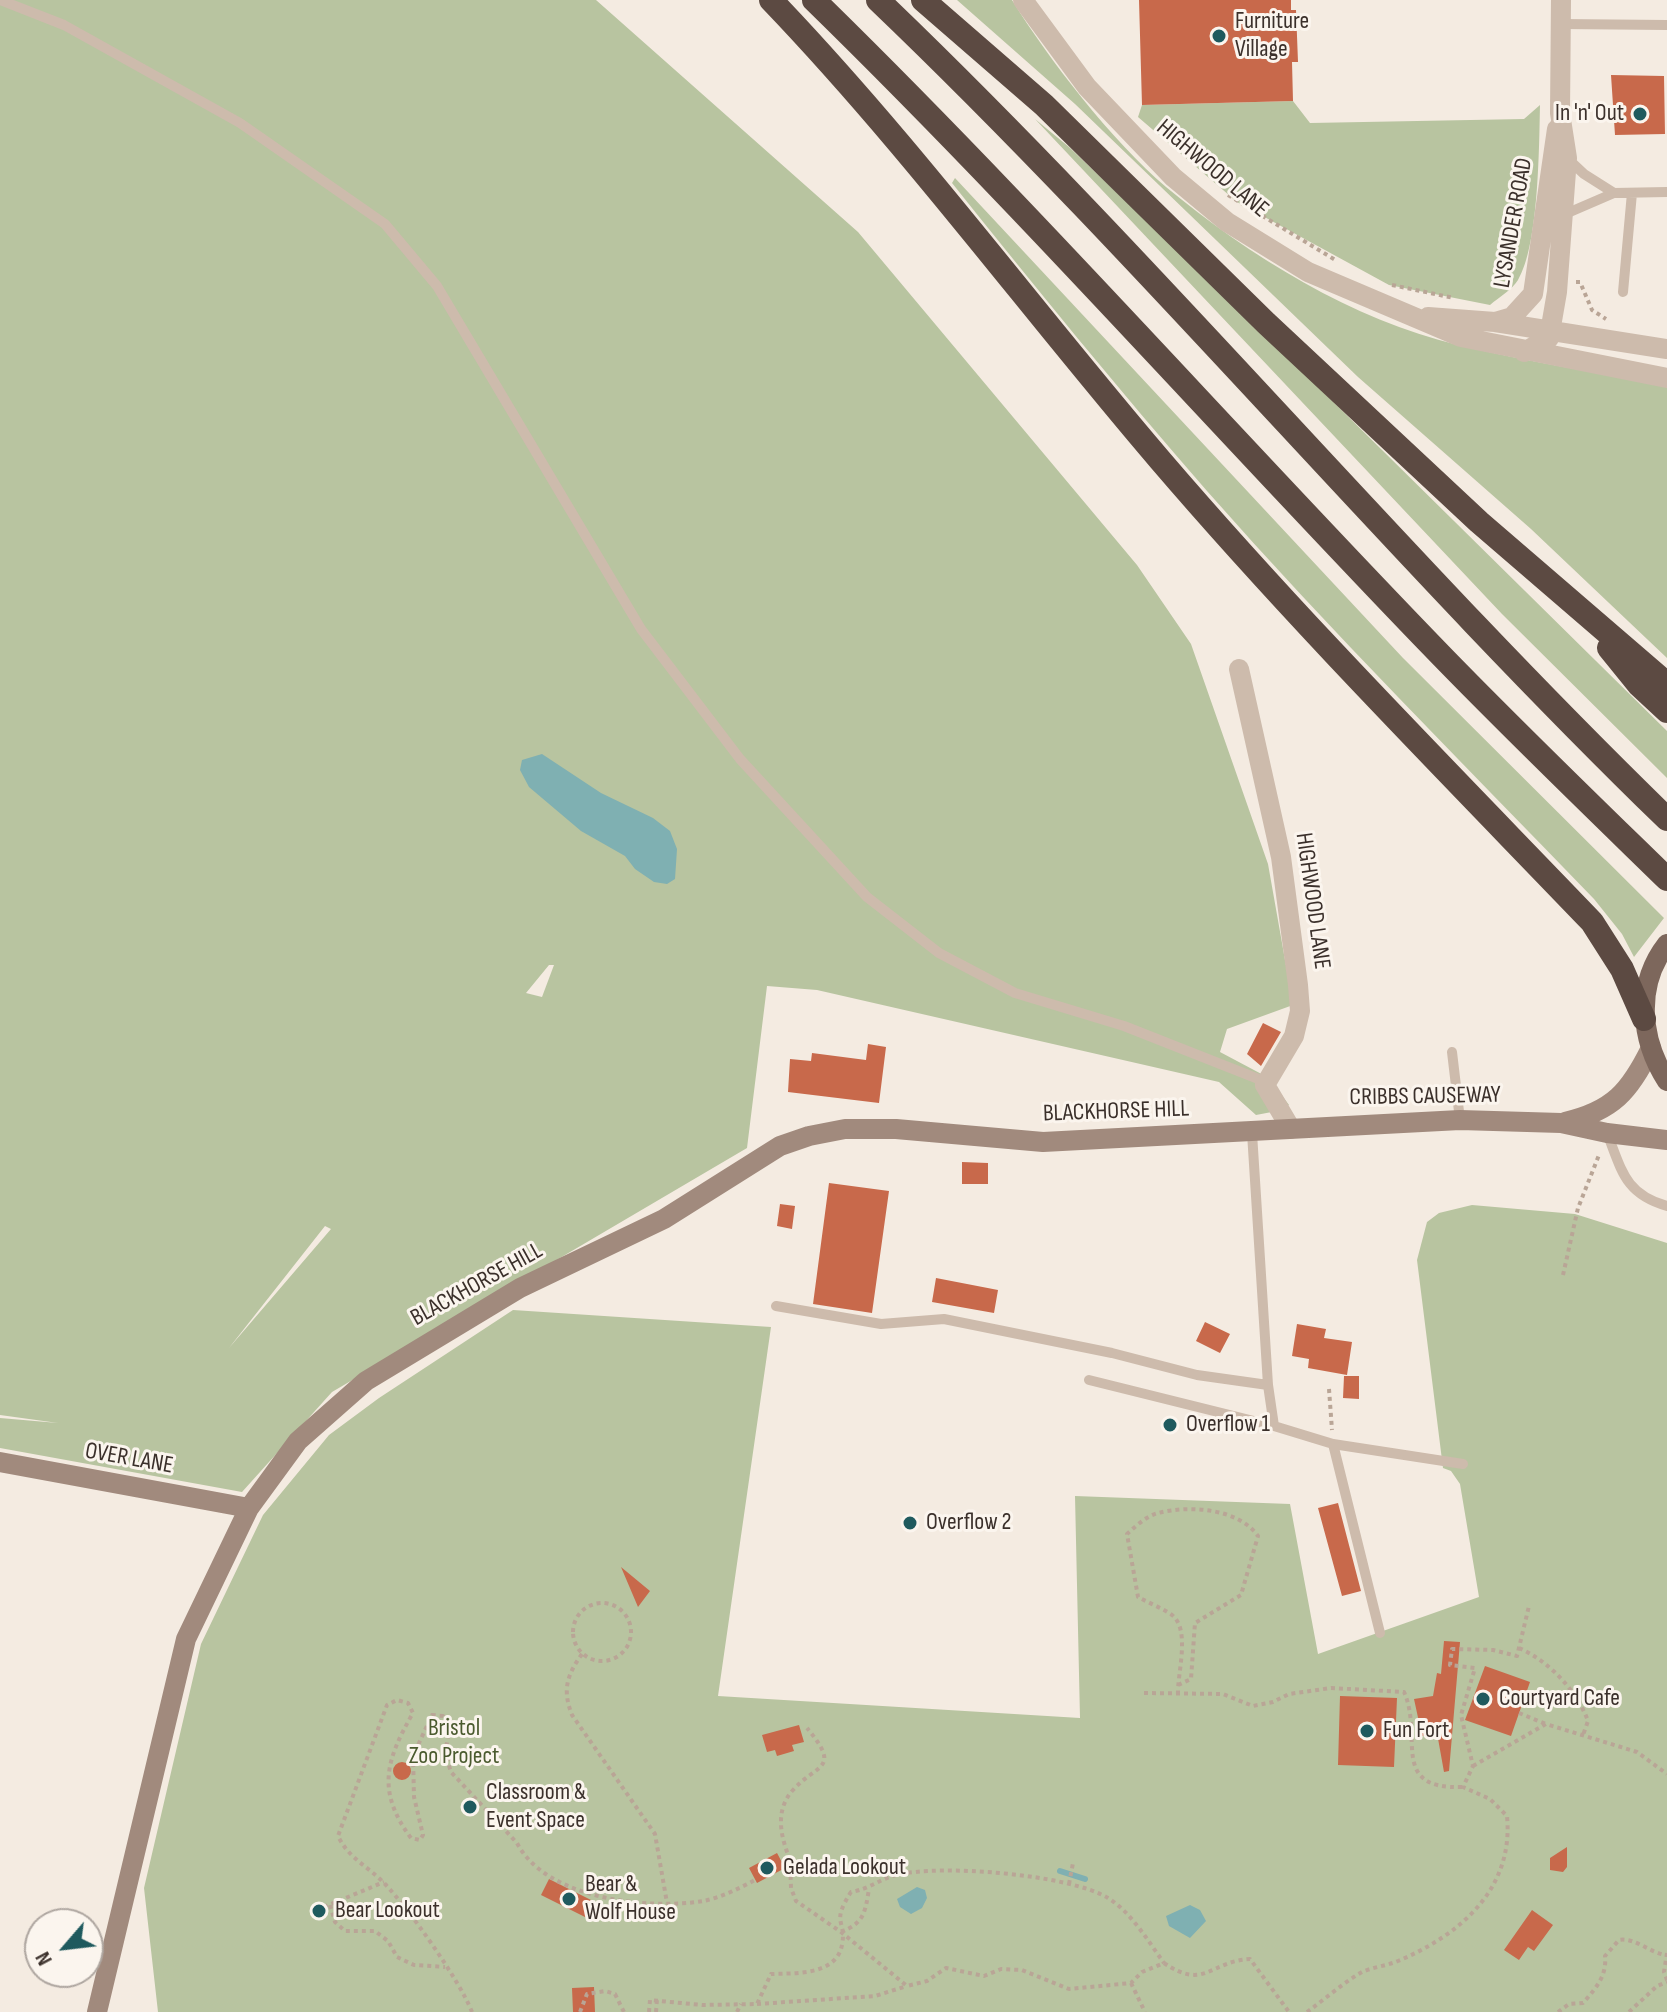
<!DOCTYPE html>
<html>
<head>
<meta charset="utf-8">
<style>
	body { margin:0 }
	#map { position:relative; width:1667px; height:2012px; overflow:hidden; background:#f4ebe1; font-family:"Sofia Sans Condensed",sans-serif }
	canvas { display:block }
	.north { position:absolute; left:24px; top:1908px; width:80px; height:80px; box-sizing:border-box; background:#fbf5ee; border:2px solid #aea6a0; border-radius:50%; rotate:242deg; font-size:22px; font-weight:700; line-height:32px; text-align:center; color:#3b302b }
	.north::after { content:''; display:block; margin:auto; width:28px; height:36px; background:#1f5a5e; clip-path:polygon(50% 0,100% 100%,50% 72%,0 100%) }
</style>
</head>
<body>
<div id="map">
<canvas width="1667" height="2012"></canvas>
<div class="north">N</div>
</div>
<script>
const context = document.querySelector('canvas').getContext('2d');
context.lineJoin = 'round';
function fillPath(path, color) { context.fillStyle = color; context.fill(path, 'evenodd'); }
function trace(path, color, width, dash) { context.strokeStyle = color; context.lineWidth = width; context.lineCap = dash ? 'butt' : 'round'; context.setLineDash(dash || []); context.stroke(path); }
function write(font, color, halo, rows, align = 'center') {
  context.font = font + ' "Sofia Sans Condensed",sans-serif'; context.lineWidth = 6; context.setLineDash([]); context.textBaseline = 'middle'; context.strokeStyle = halo; context.fillStyle = color; for (const [text, x, y, turn = 0] of rows) {
    context.save(); context.translate(x, y); context.rotate((+turn || 0) * Math.PI / 180); context.textAlign = isNaN(turn) ? turn : align; if (halo) context.strokeText(text, 0, 0); context.fillText(text, 0, 0); context.restore();
  }
}
fillPath(new Path2D(`
	M0,0h596l262,232 279,333 54,79 77,220 25,141 -66,24 -7,23 49,26 20,27 -12,6 -21,4 -37,-33 -402,-92 -50,-4 -20,162 -415,244 -90,100 -242,-44v-30l58,5 -58,-8zM549,965h5l-12,32 -16,-4zM325,1226l6,3 -102,119z
	M957,0h55c37,60 100,141 154,187 83,69 187,133 292,158 69,17 140,27 209,41v272l-136,-129 -173,-152 -283,-273z
	M1293,101l17,22 214,-4 16,-14c-1,42 -1,140 -22,175 -6,10 -19,17 -28,25l-101,-20 -152,-83 -99,-85 4,-12z
	M1035,119l34,28 170,162 428,422v47l-165,-164z
	M955,178l448,480 261,260 -30,39 -12,-23 -28,-35c-130,-135 -263,-267 -387,-408 -88,-101 -172,-204 -255,-308z
	M1472,1205l103,9 92,29v769h-1509l-14,-124 57,-244 62,-129 66,-80 50,-37 134,-88 258,17 -53,369 362,22 -5,-222 215,8 28,150 161,-57 -19,-113 -9,-13 -8,-3 -26,-208 10,-38 12,-9z`), '#b8c4a0');
fillPath(new Path2D(`
	M542,754l59,39 52,25 17,13 7,18 -2,30 -8,5 -13,-2 -19,-13 -10,-13 -44,-25 -52,-44 -9,-17 2,-10z
	M917,1887l8,3 2,8 -5,10 -11,6 -11,-7 -3,-8z
	M1190,1905l10,5 6,11 -16,17 -21,-12 -3,-10z`), '#7fb0b2');
trace(new Path2D(`
	M1060,1871l25,8`), '#7fb0b2', 6);
fillPath(new Path2D(`
	M1139,0h152v10h5l2,52h-6l1,39 -151,4z
	M1611,75l53,1 1,58 -50,1z
	M1263,1023l18,9 -20,34 -14,-12z
	M868,1044l18,3 -7,56 -91,-11 2,-33 21,2 1,-8 54,7z
	M962,1162l26,1v21h-26z
	M829,1183l60,8 -17,122 -59,-9z
	M780,1204l15,2 -3,23 -15,-3z
	M936,1278l62,12 -4,23 -62,-11z
	M1205,1322l25,12 -10,19 -24,-12z
	M1297,1324l29,5 -2,9 28,4 -5,33 -39,-7 1,-9 -17,-3z
	M1344,1376h15v23l-16,-1z
	M1338,1503l23,88 -19,5 -24,-88z
	M621,1567l29,24 -12,16z
	M1444,1641l16,1 -11,129 -5,1 -7,-39 -15,3 -8,-37 19,-3 4,-23 4,1z
	M1485,1666l45,16 -19,54 -46,-16z
	M1340,1696l57,2 -3,69 -56,-2z
	M799,1725l5,17 -12,3 2,6 -17,5 -2,-6 -8,2 -5,-17z
	M393 1771a9 9 0 1 1 18 0a9 9 0 1 1-18 0Z
	M1567,1847v20l-4,5 -13,-2v-12z
	M777,1853l8,15 -28,15 -8,-15z
	M549,1879l48,24 -8,16 -48,-24z
	M1532,1910l21,15 -19,26 -6,-4 -9,13 -15,-10z
	M594,1987l1,25h-22l-1,-24z`), '#c8694b');
trace(new Path2D(`
	M1228,195l109,66
	M1576,282h4l12,28 14,9
	M1392,285l62,13
	M1563,1275l15,-67 21,-53
	M1329,1389l3,41
	M573 1632a29 29 0 1 1 58 0a29 29 0 1 1-58 0Z
	M1519,1648c30,13 58,43 69,73l-5,14
	M582,1654c-15,21 -20,36 -10,61l83,119 12,69
	M1178,1685l13,-6 4,-56 46,-28 17,-59c-20,-28 -69,-31 -100,-23 -12,3 -22,13 -31,21l11,63c11,6 24,11 34,18 19,15 5,59 6,80
	M1144,1693l79,1 30,12 20,-4 16,-8 42,-6 73,4c20,44 -16,98 59,95
	M1519,1713l27,11
	M1473,1766l73,-42 91,28 30,22
	M790,1860c-9,-23 -16,-49 3,-70 24,-27 49,-20 14,-62
	M783,1864l7,-4 1,28 5,13 45,31 66,54 20,-5 19,-13 38,8 17,-7 21,1 47,19 62,-6 11,-11 22,-9c41,28 46,-2 86,-4l39,53
	M1069,1884l4,-21
	M330,1905l5,17 10,9h30l13,10 9,16 17,8 31,2
	M324,1907l60,-25
	M841,1932c23,-9 24,-19 28,-43
	M1667,1953l-3,19 3,8
	M1131,1983l14,29
	M757,2004l118,-8 32,-10
	M472,2012c-12,-31 -63,-103 -87,-128 -17,-18 -36,-25 -47,-48l49,-131 10,-5 11,3 5,10c-27,47 -37,78 -2,125l9,2 3,-5 -9,-38 -1,-41 19,-41 11,1 7,11 -5,26 6,19 66,71c29,56 130,67 186,58 17,-3 37,-13 52,-21
	M580,2012l7,-18 18,-3 10,3 9,18
	M649,2012l1,-12 52,5 55,-1 14,-30c23,-1 65,2 71,-29 5,-26 -12,-20 9,-53 18,-3 29,-13 45,-17 45,-11 172,-1 212,23 23,14 40,43 56,65
	M656,2012l1,-13
	M737,2012l4,-8
	M1307,2012c18,-13 36,-29 55,-40 11,-5 24,-6 36,-11 62,-26 116,-72 109,-145l-17,-17 -27,-12 10,-21 -12,-51 14,-47 -25,-3 2,-16 41,1 24,6 12,-50
	M1558,2012l11,-8 14,-1c13,-15 24,-27 22,-47l14,-16c15,-3 30,12 46,15
	M1629,2012l28,-26 10,-4`), '#b9a596', 4, [4, 4]);
trace(new Path2D(`
	M0,0l64,25 176,98 145,101 52,62 204,343 99,130 127,138 72,56 76,40 109,33 137,54 4,5
	M1561,24l106,1
	M1568,159l16,15 30,19
	M1563,215l51,-22 53,-1
	M1623,292l9,-99
	M1452,1052l8,68
	M1252,1133l16,252 6,41 59,18 130,20
	M1607,1133c15,38 18,61 60,73
	M776,1306l105,18 63,-5 168,34 85,22 71,10
	M1089,1380l185,46
	M1333,1444l47,189`), '#cdbbac', 10);
trace(new Path2D(`
	M1023,0l64,87 86,90 54,45 81,50 153,65 206,41
	M1428,317l67,5 172,27
	M1495,322l17,-5 21,-23 24,-165
	M1524,352l25,-14 8,-46 10,-134 -7,-45 1,-113
	M1239,669l42,188 17,128 2,26 -6,25 -29,49 26,44`), '#cdbbac', 20);
trace(new Path2D(`
	M1565,1122c48,-11 65,-31 86,-74
	M0,1462l249,46
	M97,2012l89,-373 63,-131 49,-67 68,-60 154,-93 144,-69 116,-73 29,-10 36,-7h51l147,13 417,-22 101,3 46,10 60,7`), '#a18a7d', 20);
trace(new Path2D(`
	M1667,944c-32,41 -27,95 0,137`), '#7d675c', 20);
trace(new Path2D(`
	M771,0c139,145 258,307 389,460 137,160 286,310 432,462l30,47 22,50
	M814,0c213,208 410,431 617,645 77,80 157,157 236,234
	M878,0c274,262 517,555 789,819
	M923,0l121,105 222,218 213,199 188,162
	M1609,648l30,37 28,26`), '#5c4a42', 24);
for (const [x, y, r, color] of [
	[1219,36,8,"#1f5a5e"],
	[1640,114,8,"#1f5a5e"],
	[1170,1425,8,"#1f5a5e"],
	[910,1523,8,"#1f5a5e"],
	[1483,1699,8,"#1f5a5e"],
	[1367,1731,8,"#1f5a5e"],
	[470,1807,8,"#1f5a5e"],
	[767,1868,8,"#1f5a5e"],
	[569,1899,8,"#1f5a5e"],
	[319,1911,8,"#1f5a5e"]
]) { const dot = new Path2D(); dot.arc(x, y, r, 0, 2 * Math.PI); context.fillStyle = color; context.fill(dot); trace(dot, '#fbf5ee', 3); }
write('24px', '#3b302b', '#fbf5ee', [
	["Furniture",1235,22],
	["Village",1235,50],
	["In 'n' Out",1624,114,"right"],
	["Overflow 1",1186,1425],
	["Overflow 2",926,1523],
	["Courtyard Cafe",1499,1699],
	["Fun Fort",1383,1731],
	["Classroom &",486,1793],
	["Event Space",486,1821],
	["Gelada Lookout",783,1868],
	["Bear &",585,1885],
	["Wolf House",585,1913],
	["Bear Lookout",335,1911]
], 'left');
write('24px', '#3b302b', '#fbf5ee', [
	["HIGHWOOD LANE",1212,169,40],
	["LYSANDER ROAD",1514,223,-80],
	["HIGHWOOD LANE",1312,901,82],
	["CRIBBS CAUSEWAY",1425,1097,-1],
	["BLACKHORSE HILL",1116,1112,-2],
	["BLACKHORSE HILL",477,1285,-29],
	["OVER LANE",129,1459,10]
]);
write('24px', '#4a5a2e', '#fbf5ee', [
	["Bristol",454,1729],
	["Zoo Project",454,1757]
]);
</script>
</body>
</html>
